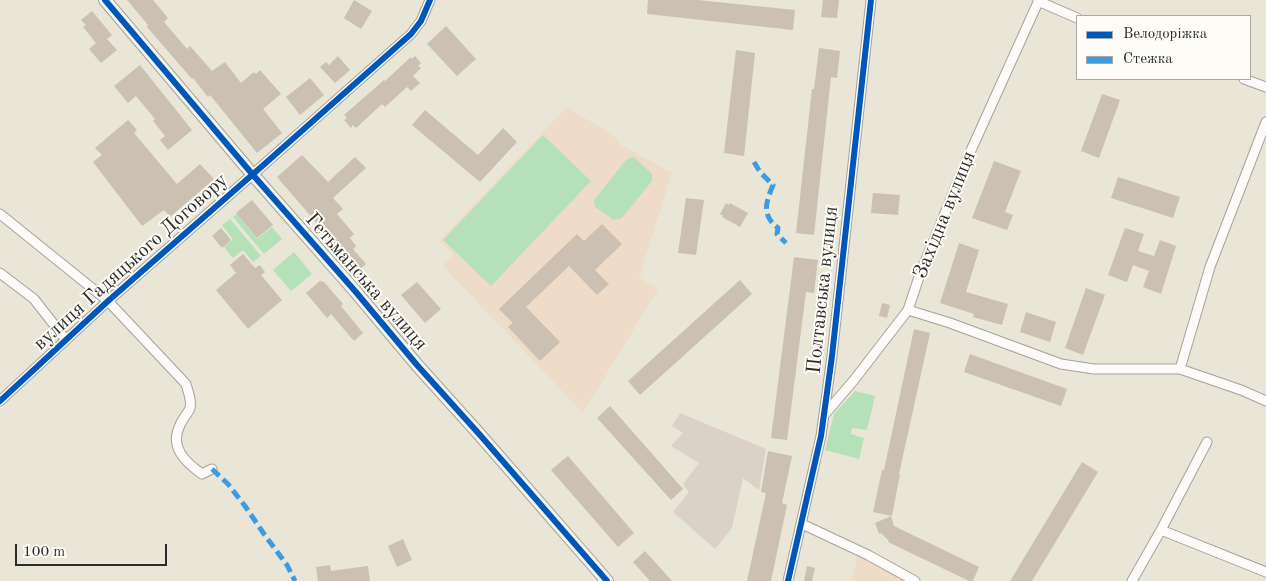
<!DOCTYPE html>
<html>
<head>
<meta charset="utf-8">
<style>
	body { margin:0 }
	#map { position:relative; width:1266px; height:581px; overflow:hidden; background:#e9e5d7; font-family:"Old Standard TT",serif }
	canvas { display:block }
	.legend { position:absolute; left:1076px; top:15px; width:175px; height:65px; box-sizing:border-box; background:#fdfcf7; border:1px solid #a9a8a5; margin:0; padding:6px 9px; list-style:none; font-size:15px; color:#2b2b2b }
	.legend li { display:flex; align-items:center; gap:10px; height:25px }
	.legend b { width:25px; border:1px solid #a9a8a5 }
	.scale { position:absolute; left:15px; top:544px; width:152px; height:22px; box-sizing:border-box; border:2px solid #2b2b2b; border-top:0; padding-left:6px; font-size:15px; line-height:18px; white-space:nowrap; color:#2b2b2b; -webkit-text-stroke:4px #fdfcf7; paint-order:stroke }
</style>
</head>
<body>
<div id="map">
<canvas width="1266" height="581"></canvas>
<ul class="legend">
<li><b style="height:6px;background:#0057b8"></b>Велодоріжка</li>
<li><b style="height:6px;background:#3d9ce1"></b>Стежка</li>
</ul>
<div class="scale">100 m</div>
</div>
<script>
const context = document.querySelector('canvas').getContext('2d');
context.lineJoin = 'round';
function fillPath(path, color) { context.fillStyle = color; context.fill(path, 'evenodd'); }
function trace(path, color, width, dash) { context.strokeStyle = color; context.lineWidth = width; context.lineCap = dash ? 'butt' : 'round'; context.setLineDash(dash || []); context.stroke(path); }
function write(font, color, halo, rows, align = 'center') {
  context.font = font + ' "Old Standard TT",serif'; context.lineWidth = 4; context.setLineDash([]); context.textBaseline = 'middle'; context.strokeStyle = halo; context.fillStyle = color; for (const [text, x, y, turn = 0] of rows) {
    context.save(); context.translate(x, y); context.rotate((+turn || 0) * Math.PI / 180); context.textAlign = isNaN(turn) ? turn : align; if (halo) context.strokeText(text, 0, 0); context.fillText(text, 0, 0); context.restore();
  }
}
fillPath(new Path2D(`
	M567,107l50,31 4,7 51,28 -33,104 19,12 -75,124 -140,-147 10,-11 -14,-14z
	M858,553l48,28h-54z`), '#eedcc9');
fillPath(new Path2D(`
	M680,413l86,36 -7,41 -16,-12 -11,50 -17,21 -42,-37 16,-20 -6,-8 16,-21 -28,-17 12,-13 -11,-7z`), '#dbd1c7');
fillPath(new Path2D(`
	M543,135l48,46 -100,105 -48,-46z
	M634,157l18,17v7l-30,37 -8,2 -19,-13 -1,-7 32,-40 4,-2z
	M237,214l20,25 15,-12 10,12 -18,15 -31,-37z
	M230,219l31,37 -8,6 -10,-12 -10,8 -9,-11 9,-8 -11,-14z
	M294,252l18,22 -21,17 -18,-21z
	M855,391l20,5 -8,34 -15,-2 -1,6 13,4 -5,21 -34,-9 9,-36z`), '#b4e1b8');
fillPath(new Path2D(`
	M127,0h26l15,18 -4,4 23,27 3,-3 22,25 13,-9 16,21 13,-11 2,2 4,-4 21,24 -18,15 19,24 -25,20 -47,-58 -2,2 -15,-19 -1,1 -45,-52 1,-2z
	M354,0l18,11 -11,18 -17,-11z
	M648,0h49l98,10 -2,20 -146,-16z
	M823,0h16l-2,18 -16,-1z
	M92,11l20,24 -5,4 10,11 -16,13 -12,-14 7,-6 -13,-16 3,-2 -5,-5z
	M446,26l30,33 -19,17 -30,-32z
	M819,48l21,3 -3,27 -6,-1 -17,158 -18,-2 16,-144h2z
	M736,50l19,3 -11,103 -20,-3z
	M338,56l12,14 -15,13 -15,-16 6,-5 3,3z
	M415,56l6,7 -3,3 3,2 -8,8 7,7 -9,8 -4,-4 -22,20 -3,-3 -26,24 -3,-3 -2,3 -7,-8 3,-2 -3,-3 40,-35 1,1 26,-24 1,2z
	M140,65l52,65 -24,20 -8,-10 5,-4 -12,-15 2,-2 -19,-23 -8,7 -14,-17z
	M310,78l14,17 -24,20 -14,-18z
	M1102,94l18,6 -21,58 -18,-7z
	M425,110l53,45 25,-27 14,14 -37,40 -68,-57z
	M128,120l9,10 -3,3 43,51 23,-20 14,15 -44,38 -6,-7 -22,16 -49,-64 9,-7 -7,-7z
	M302,155l26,27 27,-25 11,11 -33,30 10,11 -6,5 17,20 -4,4 6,8 -3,3 13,15 -8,7 -81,-94z
	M994,161l27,10 -16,41 8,3 -6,15 -35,-12z
	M1118,177l62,20 -7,21 -62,-20z
	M873,193l27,2 -2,20 -27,-2z
	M686,198l18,2 -8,55 -18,-2z
	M252,200l21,25 -16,13 -21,-25z
	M726,203l3,2 1,-2 18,10 -8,14 -18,-10 1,-1 -3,-2z
	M602,224l20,20 -27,26 14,14 -12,11 -28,-29 -43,41 34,35 -20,19 -32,-34 5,-4 -14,-14 78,-75 7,7z
	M221,228l10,12 -9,8 -10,-12z
	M1125,228l19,6 -6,17 16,5 6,-16 16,6 -15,48 -18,-7 6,-16 -16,-6 -6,17 -19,-7z
	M959,243l20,7 -13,42 42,12 -6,21 -29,-8 1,-3 -34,-11z
	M243,254l12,14 5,-3 5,7 -4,3 21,25 -34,29 -32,-39 20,-17 -6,-8z
	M794,257l24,3 -4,33 -8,-1 -19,148 -16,-2z
	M740,280l12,14 -112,101 -12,-14z
	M320,281l4,1 19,22 -2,2 22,27 -9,8 -23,-27 -4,4 -21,-25z
	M417,282l24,27 -16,14 -24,-28z
	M1086,288l19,7 -22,60 -18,-7z
	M882,303l8,2 -3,13 -8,-2z
	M1026,312l30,10 -6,20 -30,-10z
	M914,329l16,4 -31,141h1l-8,42 -19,-4 9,-42h2z
	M970,354l97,35 -6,17 -97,-34z
	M610,406l73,83 -12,11 -74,-82z
	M768,451l24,5 -10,47 5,2 -16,76h-24l19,-88 -5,-1z
	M568,456l66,77 -16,14 -67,-77z
	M1082,462l16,10 -66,109h-22z
	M891,516l3,10 85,41 -6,14h-4l-81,-39 1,-1 -8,-8 -2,1 -4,-11z
	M403,539l9,21 -15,7 -9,-21z
	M645,551l27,30h-22l-17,-19z
	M330,565l1,6 37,-5 2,15h-52l-2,-14z
	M807,566l8,2 -3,13h-8z`), '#cbc0b2');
const street = new Path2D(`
	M1038,1l39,17
	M1244,79l22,8
	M0,214l108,87 78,83c2,8 6,16 4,24 -2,6 -8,11 -10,17 -11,22 5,37 22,49l10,-5
	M0,273l34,26 32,41
	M908,310l42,13 111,41 33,5h86l61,21 25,11
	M1180,369l30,-102 56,-145
	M0,401l108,-100 152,-133 151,-134 10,-13 9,-21
	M825,414l29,-34 54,-70 12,-36 48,-117 71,-157
	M802,524l66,31 47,26
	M1161,530l46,-88
	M788,581l33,-145 11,-80 39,-356
	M1132,581l29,-51 105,42`);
const secondary = new Path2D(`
	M105,0l148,175 102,116 62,74 63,70 127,146`);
trace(street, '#a4a29a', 11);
trace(secondary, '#a4a29a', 14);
trace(street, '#fcfbf9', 9);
trace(secondary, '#f5f3ee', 12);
trace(new Path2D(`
	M754,162l6,10 13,13c-7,17 -12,30 5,43l-1,6 9,9
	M212,469l16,15 17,22 19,28 23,31 8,16`), '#3d9ce1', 5, [10, 5]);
trace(new Path2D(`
	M105,0l148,175 102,116 62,74 63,70 127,146
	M0,401l108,-100 152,-133 151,-134 10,-13 9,-21
	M788,581l33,-145 11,-80 39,-356`), '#0057b8', 6);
write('20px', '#2b2b2b', '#fdfcf7', [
	["Західна вулиця",945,215,-68],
	["вулиця Гадяцького Договору",131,262,-42],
	["Гетьманська вулиця",366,282,49],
	["Полтавська вулиця",823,290,-84]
]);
</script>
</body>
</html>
